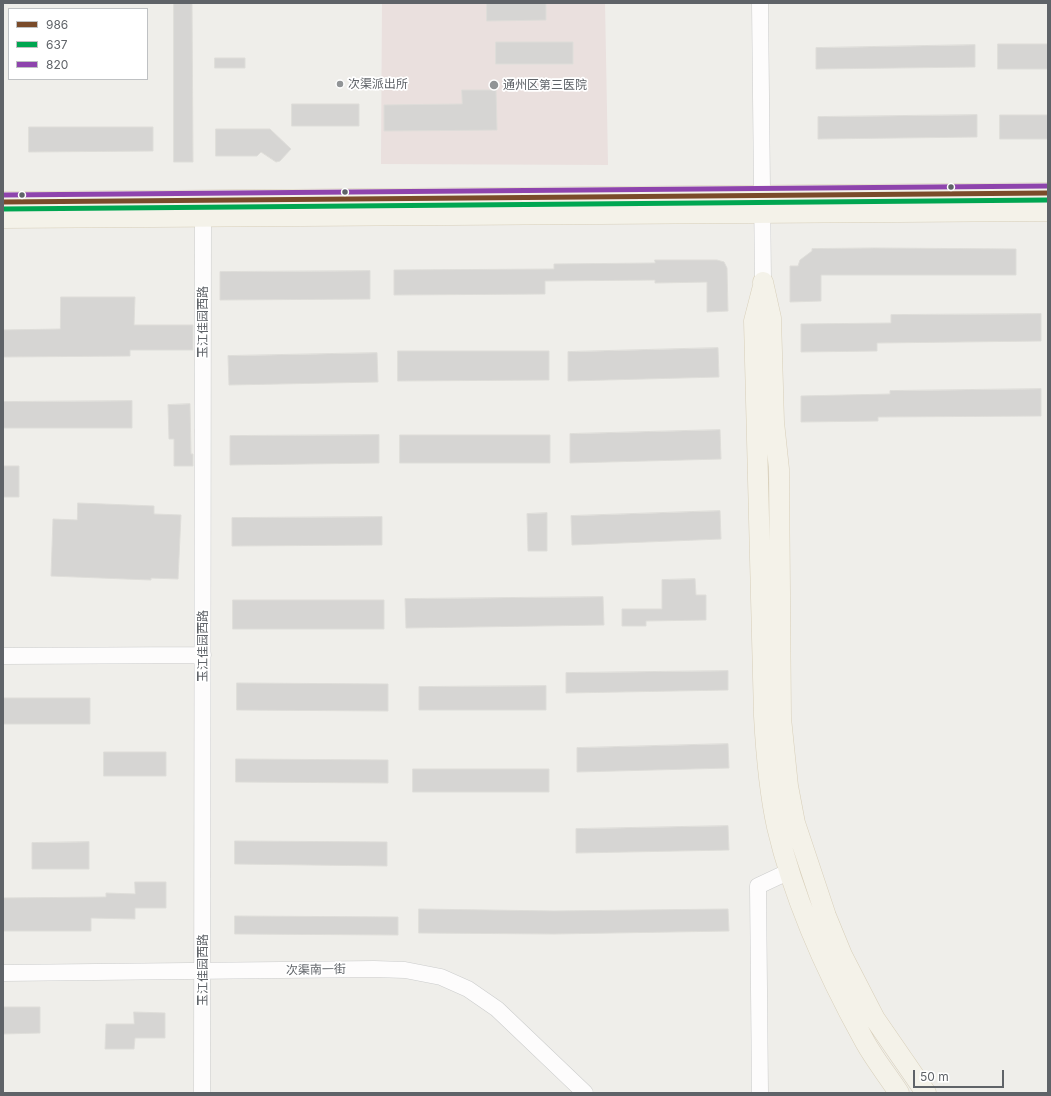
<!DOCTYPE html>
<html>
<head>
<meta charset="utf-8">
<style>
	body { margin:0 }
	#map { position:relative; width:1051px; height:1096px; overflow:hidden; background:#efeeea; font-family:Inter,sans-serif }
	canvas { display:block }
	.frame { position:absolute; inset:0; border:4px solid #5f6368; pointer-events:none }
	.legend { position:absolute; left:8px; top:8px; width:140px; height:72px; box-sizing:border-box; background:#fff; border:1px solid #bfc1c3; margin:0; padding:5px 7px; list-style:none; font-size:12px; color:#5f6368 }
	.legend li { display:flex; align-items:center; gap:8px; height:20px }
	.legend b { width:20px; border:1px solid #bfc1c3 }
	.scale { position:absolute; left:913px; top:1070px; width:91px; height:18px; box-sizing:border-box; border:2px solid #5f6368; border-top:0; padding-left:5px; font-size:12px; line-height:14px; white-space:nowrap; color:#5f6368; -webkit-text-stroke:3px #fff; paint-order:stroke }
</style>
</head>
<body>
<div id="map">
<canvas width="1051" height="1096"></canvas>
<div class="frame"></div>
<ul class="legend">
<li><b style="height:5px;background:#7a4b2a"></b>986</li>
<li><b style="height:5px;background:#00a651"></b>637</li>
<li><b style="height:5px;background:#8e44ad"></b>820</li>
</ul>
<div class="scale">50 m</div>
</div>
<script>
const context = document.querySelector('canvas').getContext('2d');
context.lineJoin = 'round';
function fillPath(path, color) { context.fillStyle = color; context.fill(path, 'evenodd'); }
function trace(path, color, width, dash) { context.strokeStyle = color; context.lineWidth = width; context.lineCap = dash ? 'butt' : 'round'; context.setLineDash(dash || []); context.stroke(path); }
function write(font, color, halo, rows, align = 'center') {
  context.font = font + ' Inter,"Noto Sans SC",sans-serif'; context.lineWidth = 3.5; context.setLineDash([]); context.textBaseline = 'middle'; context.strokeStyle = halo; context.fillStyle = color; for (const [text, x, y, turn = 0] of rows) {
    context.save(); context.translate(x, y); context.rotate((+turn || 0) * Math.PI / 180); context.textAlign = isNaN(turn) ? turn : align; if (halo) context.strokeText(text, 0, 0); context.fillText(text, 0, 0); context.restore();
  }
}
fillPath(new Path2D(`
	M382,3h223l3,162 -227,-1z`), '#eae0de');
const building = new Path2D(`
	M174,3h18l1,159h-19z
	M487,3h59v17l-59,1z
	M496,42h77v22h-77z
	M998,44h50v25h-50z
	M975,45v22l-159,2v-21z
	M215,58h30v10h-30z
	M462,90h34l1,40 -113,1v-26l78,-1z
	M292,104h67v22h-67z
	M977,115v22l-159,2v-22z
	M1000,115h48v24h-48z
	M29,127h124v24l-124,1z
	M216,129h54l21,20 -11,12 -4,1 -15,-10 -4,4h-41z
	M874,248l142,1v26h-195v26l-31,1v-36h8l2,-6 12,-9v-2z
	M655,260h62l7,2 3,6 1,43 -21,1v-30l-52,1v-3l-110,1v13l-151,1v-25l160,-1v-5l101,-1z
	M370,271v28l-150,1v-28z
	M61,297h74l-1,28h59v25h-63v6l-127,1v-27l57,-1z
	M1041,314v27l-164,2v8l-76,1v-28l90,-1v-8z
	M718,348l1,29 -151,4v-29z
	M398,351h151v29l-151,1z
	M377,353l1,29 -149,3 -1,-29z
	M1041,389v27l-163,1v4l-77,1v-26l89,-2v-3z
	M132,401v27h-129v-26z
	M190,404l1,50h2v12h-19v-27h-5l-1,-34z
	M720,430l1,29 -151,4v-29z
	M379,435v28l-149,2v-29z
	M400,435h150v28h-150z
	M3,466h16v31h-16z
	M78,503l76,3v8l27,1 -3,64 -27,-1v2l-100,-4 2,-57 24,1z
	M720,511l1,28 -149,6 -1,-29z
	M547,513v38h-19l-1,-37z
	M382,517v28l-150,1v-28z
	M695,579l1,16h10v25l-60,1v5h-24v-17h40v-29z
	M603,597l1,28 -198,3 -1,-29z
	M233,600h151v29h-151z
	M728,671v19l-162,3v-20z
	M237,683l151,1v27l-151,-1z
	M546,686v24h-127v-23z
	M3,698h87v26h-87z
	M728,744l1,24 -152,4v-24z
	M104,752h62v24h-62z
	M236,759l152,1v23l-152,-1z
	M413,769h136v23h-136z
	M728,826l1,24 -153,3v-24z
	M235,841l152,1v24l-152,-2z
	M89,842v27h-57v-26z
	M135,882h31v26h-31v11l-44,-1v13h-88v-33l103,-1v-4l29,1z
	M419,909l135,2 174,-2 1,22 -175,3 -135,-1z
	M235,916l163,1v18l-163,-1z
	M3,1007h37v26l-37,1z
	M134,1012l31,1v25h-30l-1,11h-29l1,-25h28z`);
fillPath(building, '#d6d5d3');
trace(building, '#deddd9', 1);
const minor = new Path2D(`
	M760,3l3,279
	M3,656l200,-1
	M3,973l371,-4 31,1 36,7 27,12 29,20 88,84
	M202,1093l1,-888
	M760,1093l-2,-207 32,-15`);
const major = new Path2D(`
	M3,202l1045,-9
	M3,218l1045,-7
	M763,282l8,36 3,104 5,47 2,249 7,68 7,37 31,93 16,39 33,64 51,74
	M763,286l-9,35 10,395c2,37 5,75 13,111 17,73 52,150 88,215 10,18 23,34 34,51`);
trace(minor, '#cbcccc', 17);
trace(major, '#d7ceb8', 21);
trace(minor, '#fdfcfc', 16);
trace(major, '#f4f2e9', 20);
trace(new Path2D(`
	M3,202l1045,-9`), '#7a4b2a', 5);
trace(new Path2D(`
	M3,209l1045,-9`), '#00a651', 5);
trace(new Path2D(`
	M3,195l1045,-9`), '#8e44ad', 5);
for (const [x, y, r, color] of [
	[340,84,4,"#919496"],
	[494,85,5,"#919496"],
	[951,187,3.5,"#5f6368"],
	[345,192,3.5,"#5f6368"],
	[22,195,3.5,"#5f6368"]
]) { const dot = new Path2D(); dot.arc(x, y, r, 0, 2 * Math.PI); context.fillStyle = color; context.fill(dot); trace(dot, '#fff', 1.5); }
write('12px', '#5f6368', '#fff', [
	["次渠派出所",348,84],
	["通州区第三医院",503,85]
], 'left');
write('12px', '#5f6368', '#fff', [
	["玉江佳园西路",203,322,-90],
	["玉江佳园西路",203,646,-90],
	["玉江佳园西路",203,970,-90],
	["次渠南一街",316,970,-1]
]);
</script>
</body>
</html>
